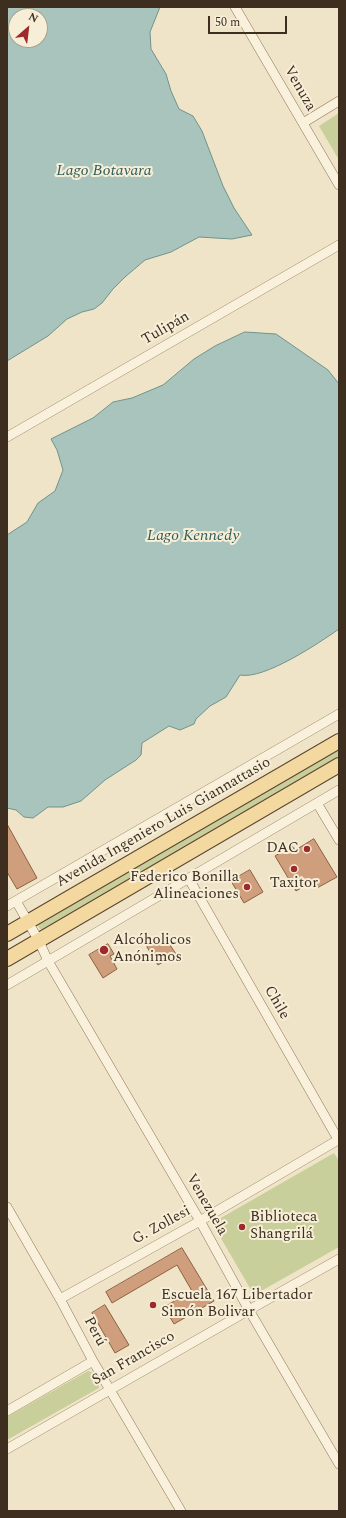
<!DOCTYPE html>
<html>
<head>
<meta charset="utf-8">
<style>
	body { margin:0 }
	#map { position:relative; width:346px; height:1518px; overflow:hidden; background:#f0e4c8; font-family:Spectral,serif }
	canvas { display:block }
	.frame { position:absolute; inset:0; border:8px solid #3d2e20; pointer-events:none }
	.north { position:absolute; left:8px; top:8px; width:40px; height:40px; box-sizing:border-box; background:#f7eed8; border:1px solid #ada18e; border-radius:50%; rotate:28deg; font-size:11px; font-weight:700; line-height:16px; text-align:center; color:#3d2e20 }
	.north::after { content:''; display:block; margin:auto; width:14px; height:18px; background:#9e2a2b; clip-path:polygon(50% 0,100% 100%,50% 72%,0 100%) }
	.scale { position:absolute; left:208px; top:16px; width:79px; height:18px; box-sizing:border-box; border:2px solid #3d2e20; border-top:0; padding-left:5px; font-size:12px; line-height:14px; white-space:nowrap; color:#3d2e20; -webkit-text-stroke:3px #f7eed8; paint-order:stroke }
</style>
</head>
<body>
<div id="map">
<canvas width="346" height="1518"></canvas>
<div class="frame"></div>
<div class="north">N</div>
<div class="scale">50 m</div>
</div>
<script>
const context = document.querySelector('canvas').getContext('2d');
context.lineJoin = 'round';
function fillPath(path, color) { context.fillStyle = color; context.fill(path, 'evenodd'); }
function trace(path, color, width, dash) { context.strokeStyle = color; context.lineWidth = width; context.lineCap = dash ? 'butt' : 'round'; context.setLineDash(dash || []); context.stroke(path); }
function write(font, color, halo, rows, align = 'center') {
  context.font = font + ' Spectral,serif'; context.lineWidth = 4; context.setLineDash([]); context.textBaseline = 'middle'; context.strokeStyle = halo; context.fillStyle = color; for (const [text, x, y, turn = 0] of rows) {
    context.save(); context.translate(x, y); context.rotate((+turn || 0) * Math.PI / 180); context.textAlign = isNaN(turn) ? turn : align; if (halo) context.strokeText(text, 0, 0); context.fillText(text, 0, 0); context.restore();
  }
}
fillPath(new Path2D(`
	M339,113v47l-20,-34z
	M339,748v12l-296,171 -4,-3 -1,-3 2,-3z
	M334,1153l5,8v86l-85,48 -42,-72z
	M88,1371c7,1 12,10 11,17l-92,52v-23z`), '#c9cf9b');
const water = new Path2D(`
	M7,7h153l-10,25 1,17 15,25 5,17 8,18 14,7 9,15 21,55 11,22 18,27 -20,4 -33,-2 -28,15 -26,8 -20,17 -12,12 -11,14 -8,6 -12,3 -15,7 -19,17 -41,25zM16,16h24v24h-24z
	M245,332l31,2 52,36 11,14v245c-20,14 -75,51 -99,46l-14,22 -16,9 -14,13 -2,5 -14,6 -11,-4 -27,17 -1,12 -5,5 -31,20 -24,21 -18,6h-15l-15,11 -9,-1 -8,-7 -9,-2v-273l20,-13 11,-19 17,-12 8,-21 -6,-20 -6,-11 42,-21 20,-16 19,-4 31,-13 31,-26 21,-13z`);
fillPath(water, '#a9c4bc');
trace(water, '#6f938a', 1);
const building = new Path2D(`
	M7,824l30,54 -20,11 -10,-17z
	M314,839l23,38 -20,11 -4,-7 -17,10 -21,-35 17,-10 3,4z
	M250,870l13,22 -19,11 -13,-22z
	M164,936l12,18 -18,11 -11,-18z
	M108,944l6,10 -4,2 7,13 -14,9 -14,-23z
	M182,1248l32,53 -40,23 -10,-17 28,-16 -15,-26 -65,38 -6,-11z
	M105,1305l24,40 -14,8 -23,-40z`);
fillPath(building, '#cf9f7d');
trace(building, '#8d5f41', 1);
const minor = new Path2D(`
	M235,7l104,178
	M303,123l36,-22
	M7,437l332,-192
	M317,803l22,37
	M189,879l150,262
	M16,901l23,40 9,20 152,260 49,89 90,154
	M7,906l332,-192
	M7,985l332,-195
	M7,1207l53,92 33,62 88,150
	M60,1299l140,-78 138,-81
	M7,1411l86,-50
	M7,1449l242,-139 90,-51`);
const primary = new Path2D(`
	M7,934l332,-193
	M7,959l332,-194`);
trace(minor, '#8d765c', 10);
trace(primary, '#5b4430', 16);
trace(minor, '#faf1dc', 9);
trace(primary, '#f3d9a0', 14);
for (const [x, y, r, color] of [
	[307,849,4,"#9e2a2b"],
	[294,869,4,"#9e2a2b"],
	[247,887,4,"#9e2a2b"],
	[104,950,5,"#9e2a2b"],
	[242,1227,4,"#9e2a2b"],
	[153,1305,4,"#9e2a2b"]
]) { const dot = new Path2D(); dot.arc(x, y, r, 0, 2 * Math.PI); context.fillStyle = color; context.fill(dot); trace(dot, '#f7eed8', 1.5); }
write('15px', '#3d2e20', '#f7eed8', [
	["Venuza",299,89,60],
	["Tulipán",166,329,-30],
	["Avenida Ingeniero Luis Giannattasio",164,823,-30],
	["Chile",276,1003,60],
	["Venezuela",206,1205,60],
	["G. Zollesi",162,1226,-29],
	["Perú",94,1332,62],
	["San Francisco",134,1359,-30]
]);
write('15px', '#3d2e20', '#f7eed8', [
	["DAC",299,849,"right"],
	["Federico Bonilla",239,878,"right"],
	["Alineaciones",239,895,"right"],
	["Taxitor",294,884,"center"],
	["Alcóholicos",113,941],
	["Anónimos",113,958],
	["Biblioteca",250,1218],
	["Shangrilá",250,1235],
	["Escuela 167 Libertador",161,1296],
	["Simón Bolivar",161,1313]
], 'left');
write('italic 16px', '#2f5d5a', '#f7eed8', [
	["Lago Botavara",104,172],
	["Lago Kennedy",193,537]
]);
</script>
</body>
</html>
